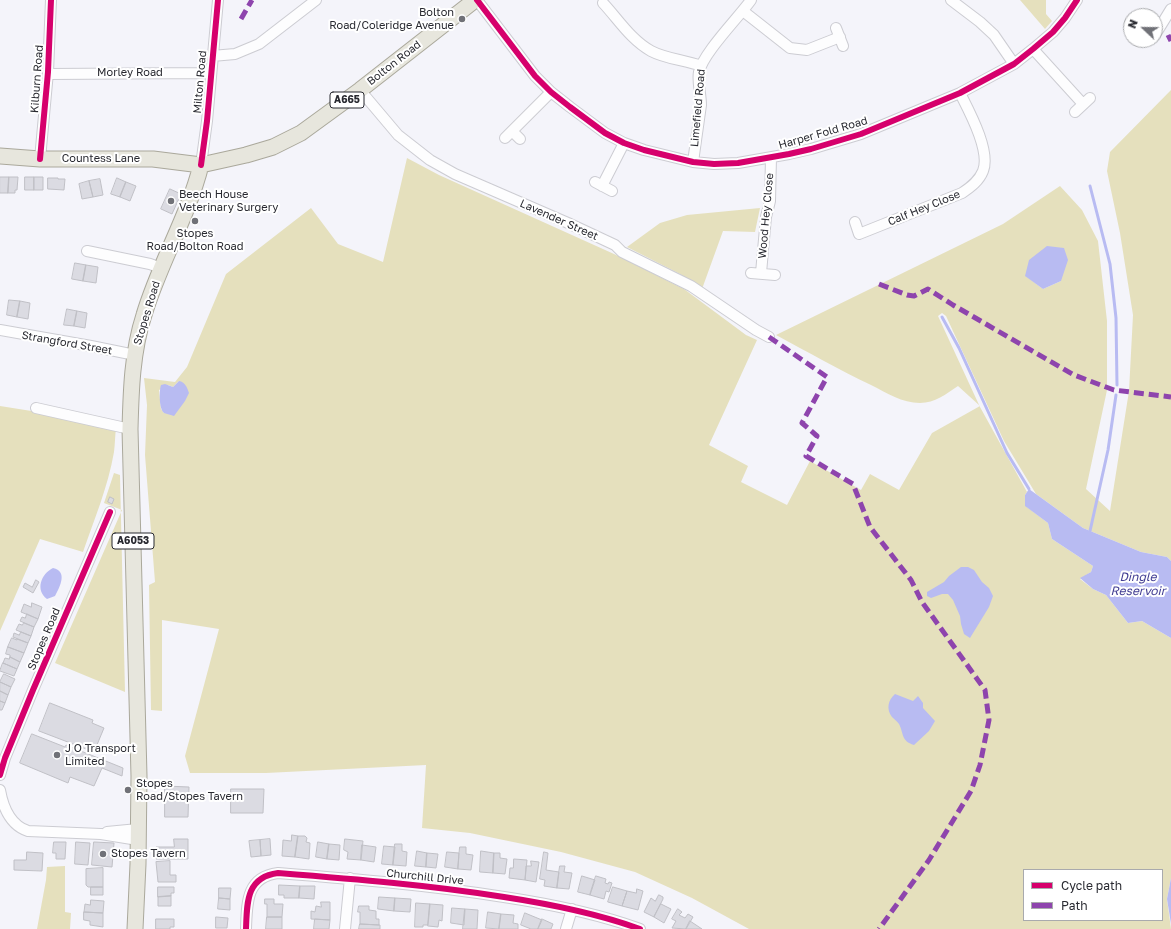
<!DOCTYPE html>
<html>
<head>
<meta charset="utf-8">
<style>
	body { margin:0 }
	#map { position:relative; width:1171px; height:929px; overflow:hidden; background:#f4f4fa; font-family:"Golos Text",sans-serif }
	canvas { display:block }
	.legend { position:absolute; left:1023px; top:869px; width:140px; height:52px; box-sizing:border-box; background:#fff; border:1px solid #a9aaad; margin:0; padding:5px 7px; list-style:none; font-size:12px; color:#292a31 }
	.legend li { display:flex; align-items:center; gap:8px; height:20px }
	.legend b { width:20px; border:1px solid #a9aaad }
	.north { position:absolute; left:1123px; top:8px; width:40px; height:40px; box-sizing:border-box; background:#fff; border:1px solid #a9aaad; border-radius:50%; rotate:292deg; font-size:11px; font-weight:700; line-height:16px; text-align:center; color:#292a31 }
	.north::after { content:''; display:block; margin:auto; width:14px; height:18px; background:#707177; clip-path:polygon(50% 0,100% 100%,50% 72%,0 100%) }
</style>
</head>
<body>
<div id="map">
<canvas width="1171" height="929"></canvas>
<ul class="legend">
<li><b style="height:5px;background:#d6006c"></b>Cycle path</li>
<li><b style="height:5px;background:#8e44ad"></b>Path</li>
</ul>
<div class="north">N</div>
</div>
<script>
const context = document.querySelector('canvas').getContext('2d');
context.lineJoin = 'round';
function fillPath(path, color) { context.fillStyle = color; context.fill(path, 'evenodd'); }
function trace(path, color, width, dash) { context.strokeStyle = color; context.lineWidth = width; context.lineCap = dash ? 'butt' : 'round'; context.setLineDash(dash || []); context.stroke(path); }
function write(font, color, halo, rows, align = 'center') {
  context.font = font + ' "Golos Text",sans-serif'; context.lineWidth = 4; context.setLineDash([]); context.textBaseline = 'middle'; context.strokeStyle = halo; context.fillStyle = color; for (const [text, x, y, turn = 0] of rows) {
    context.save(); context.translate(x, y); context.rotate((+turn || 0) * Math.PI / 180); context.textAlign = isNaN(turn) ? turn : align; if (halo) context.strokeText(text, 0, 0); context.fillText(text, 0, 0); context.restore();
  }
}
fillPath(new Path2D(`
	M1020,0h26v14l6,7 -7,8z
	M1171,90v471l-4,-4 -26,-5 -58,-24 -47,-34 -32,-53 -58,-125 -4,-3 -4,3 42,91 47,85 -2,3 2,12 21,16 4,16 41,27 -2,6 -11,7 13,10 13,6 22,28 14,-2 29,17v240l-4,21 4,30h-422l-57,-31 -57,-26 -74,-20 -91,-19 -48,-5 4,-63 -160,8h-76l-5,-17 34,-127 -57,-9v91l-11,-1 -2,-125 6,-3 -10,-127 2,-50 -3,-27 31,4 12,-15 39,-93 85,-66 27,36 45,18 24,-104 32,17 175,79 70,35 62,46 11,5 -48,105 39,21 -7,16 46,23 23,-44 51,29 9,-16 29,16 33,-57 48,-27 -22,-20c-12,8 -23,17 -38,17 -18,0 -33,-10 -49,-18 -32,-15 -63,-33 -95,-50l227,-111 57,-38 22,24 16,31 9,80v69l-21,99 24,22 19,-120 4,-76 -13,-82 -13,-62 3,-19zM1026,276l35,5 -18,8zM179,381l-15,32 -3,-4 -2,-19 9,-5 5,2zM1024,870h138v50h-138z
	M760,208l-5,24 -32,-1 -21,58 -22,-15 -53,-27 33,-24 27,-8z
	M0,406l44,7 72,15c-1,8 -1,16 -2,24 -6,35 -20,68 -31,100l-43,-13 -40,92z
	M114,473l6,2 5,217 -70,-29 67,-153 -18,-7z
	M65,866v46l6,1 -1,16h-33l9,-49 1,-13z`), '#e5e0bd');
fillPath(new Path2D(`
	M1047,246l17,2 4,12 -7,21 -18,8 -18,-13 4,-16z
	M179,381c6,1 8,6 10,12l-4,8 -11,15c-3,-1 -7,-2 -10,-3 -5,-4 -5,-22 -3,-28l4,-1 8,3z
	M1029,489l54,39 58,24 26,5 4,4v77l-29,-17 -14,2 -22,-28 -13,-6 -13,-11 11,-6 2,-6 -41,-27 -4,-16 -23,-17v-11z
	M961,567h7l6,3 8,12 7,6 4,8 -4,11 -19,31 -6,-4 -3,-10 -1,-8 -7,-16 -5,-6h-6l-11,4 -4,-2v-4l17,-10 5,-6z
	M53,568c15,3 7,19 2,28l-8,3c-12,-9 -6,-25 6,-31z
	M895,694l18,7 5,-5 5,7v5l12,13 -6,10 -15,14c-13,-4 -10,-11 -15,-21 -2,-3 -5,-5 -7,-7 -6,-8 -4,-17 3,-23z
	M1171,878v46l-4,-25z`), '#b8bbf2');
trace(new Path2D(`
	M1090,186l20,78 6,54 1,67
	M942,317l17,31 48,105 22,36
	M1090,531l18,-81 8,-55`), '#b8bbf2', 3);
const building = new Path2D(`
	M0,177h9l-1,16h-8z
	M9,177h9l-1,13h-2v3h-7z
	M25,177h9v13h-9z
	M34,177h9v13h-9z
	M48,178h10v1h7l-1,11 -16,-1z
	M117,178l9,4 -6,15 -9,-3z
	M100,179l3,16 -10,2 -4,-16z
	M89,181l4,16 -11,2 -3,-15z
	M126,182l10,4 -6,15 -10,-4z
	M170,189l11,5 -9,20 -11,-5z
	M75,263l11,2 -3,16 -11,-2z
	M86,265l12,2 -2,16 -13,-2z
	M9,300l11,1 -3,16 -10,-2z
	M20,301l10,2 -2,16 -11,-2z
	M67,309l10,2 -3,15 -10,-1z
	M77,311l10,2 -2,15 -11,-2z
	M110,497l4,2 -2,5 -4,-2z
	M36,580l3,2 -6,11 -10,-6 2,-4 7,4z
	M32,603l10,4 -4,12 -17,-7 3,-8 7,3z
	M27,614l11,5 -4,8 -14,-6 2,-4 3,1z
	M24,623l10,4 -3,9 -15,-6 3,-6 3,1z
	M21,632l10,4 -3,7 -15,-6 1,-4 5,2z
	M12,638l5,2v-1l11,4 -4,10 -16,-6z
	M8,647l16,6 -4,9 -10,-5v-2l-4,-1z
	M10,657l10,5 -3,7 -14,-6 2,-5 4,1z
	M3,663l14,6 -3,7 -14,-5z
	M4,674l11,5 -4,8 -11,-5z
	M0,682l11,5 -3,8 -8,-4z
	M0,691l8,4 -3,8 -5,-2z
	M0,701l5,2 -3,7h-2z
	M50,703l43,17 -1,3 12,5 -10,24 -55,-21z
	M32,734l33,13 1,-2 57,23 -1,8 -20,-8 -8,18 -24,-9 -2,6 -48,-20z
	M165,786l24,1 -1,30h-23z
	M231,789h33l-1,24h-32z
	M292,835l6,1 -3,21 -13,-1 1,-16 8,1z
	M298,836h7l2,2 -1,4 4,1 -1,16 -14,-2z
	M174,839h14v20h-32v-12h18z
	M270,839l1,16 -10,1 -1,-16z
	M345,839l18,2 -2,19 -14,-1 1,-7 -4,-2z
	M260,840l1,16 -10,1 -2,-16z
	M54,842h12l-1,17h-9v-6h-3z
	M76,842l14,1 -2,22 -13,-1z
	M94,842l20,1 -2,24 -20,-2z
	M318,842l11,2 -2,15 -11,-2z
	M329,844l11,1 -1,15 -12,-1z
	M395,844h7v7l5,1 -1,14 -13,-1z
	M362,845l14,2 -2,15 -13,-2z
	M384,846l11,1 -2,18 -11,-1z
	M460,847h6v7l7,1 -2,15 -13,-1z
	M417,851l10,2 -1,14 -11,-1z
	M481,851l13,2 -1,20 -13,-1z
	M27,852l16,1 -1,18 -28,-1v-10h12z
	M447,852l12,1 -1,16 -13,-2z
	M544,852l4,1 -2,17 13,2 -2,16 -13,-2 1,-6 -5,-1z
	M427,853l11,1 -2,14 -10,-1z
	M494,853h6v5l7,1 -2,15 -12,-1z
	M514,859l13,1 -2,20 -16,-2 1,-10h3z
	M170,861v14h6v7h-18l-2,-20z
	M531,861l8,1 -3,20 -11,-2 1,-14h5z
	M560,866h5l-1,6 8,1 -3,16 -12,-1z
	M103,868v19h-15l-2,-2v-16z
	M582,876l13,4 -5,15 -12,-3z
	M596,876l10,3 -1,4 3,1 1,-2 3,1 -3,9 -3,-1 -2,8 -14,-4z
	M279,885l21,1 -1,12h-15v-3h-5z
	M300,886h15l-1,13 -15,-1z
	M91,887h12v8h-12z
	M158,887h16v6h-3v3l-13,1z
	M613,887l14,4 -5,15 -14,-4z
	M219,888h12l-1,11 -11,-1z
	M637,889l6,2 -5,19 -16,-4 5,-15 9,2z
	M659,895l4,2v2l-9,18 -10,-5 7,-14 4,3z
	M171,896v10h-13v-9z
	M379,897l16,1 -1,13 -16,-2z
	M219,898l11,1v11l-12,-1z
	M395,898l16,1 -1,13 -16,-1z
	M265,899h9v5h9l-1,13h-15v-13h-2z
	M91,900l13,1 -1,12 -19,-1 1,-8 5,1z
	M321,902h9v18l-19,-1v-8l4,1 1,-6 5,1z
	M416,903l14,1 -2,21h-5v2h-8z
	M430,904l13,1 -1,16 -3,-1 -1,7 -10,-1z
	M661,904l10,5 -7,14 -10,-6z
	M359,906h10v4l7,1v8h3v6l-19,-1v-12h-2z
	M452,908l13,1 -1,16 -13,-2z
	M465,909l13,1 -1,19h-14z
	M678,909l4,3 -3,3 6,3 3,-4 5,3 -7,12 -14,-1 4,-7 -4,-2z
	M84,912l19,1v14l-13,-2v-4l-6,-1z
	M488,912l13,2 -2,15 -13,-1z
	M525,913l17,7 -4,9h-7l-10,-4z
	M501,914l13,1 -1,8 5,1v5h-19z
	M216,917l12,1 -1,10h-11z
	M267,917h15v12h-16z
	M156,919h18v8h-4v2h-14z
	M315,919l15,1 -1,9h-15z
	M542,919l11,5 -2,5h-13z
	M690,921l12,8h-16z
	M360,924l20,1v4h-21z`);
fillPath(building, '#dbdbe2');
trace(building, '#c0c0c6', 1);
const minor = new Path2D(`
	M477,0l58,76 16,16 19,15 35,26 19,10 20,7 49,12 21,2 24,-1 51,-9 22,-5 50,-15 99,-41 54,-29 19,-15 20,-17 12,-14 12,-18
	M951,0l29,22 14,13 20,29
	M603,3c15,16 28,37 48,48 15,8 34,9 50,15
	M743,11l47,37 17,2 33,-13
	M836,28l7,18
	M1155,35l16,-26
	M1033,49l50,55
	M212,56l23,-2 24,-10 57,-44
	M48,74l163,-1
	M360,90l38,45 32,25 25,14 113,49 47,22 7,7 69,34 65,44 13,7
	M1075,112l15,-14
	M512,131l8,8
	M505,138l46,-46
	M40,159l8,-87 3,-72
	M693,162l8,-57c0,-11 -4,-23 -2,-33 4,-19 40,-55 52,-72
	M201,165l6,-44 11,-121
	M595,182l17,9
	M602,186l22,-43
	M855,222l4,12 103,-41c9,-6 17,-12 21,-22 8,-20 -14,-60 -23,-78
	M87,251l63,13 11,4
	M751,273l24,2
	M761,273l5,-56 4,-16 1,-43
	M0,330l91,16 44,9
	M36,408l94,21
	M0,775l5,-17 28,-68 77,-178
	M0,790c3,17 10,35 28,41l73,3 37,6
	M107,832l31,-3
	M246,929c1,-26 0,-52 32,-56 76,6 151,12 226,24 46,7 92,16 136,32
	M345,929l5,-51
	M566,929l6,-20`);
const primary = new Path2D(`
	M0,156l40,3h113l48,6 45,-10 27,-8 28,-14 59,-43 115,-90
	M135,929l3,-65 1,-88 -9,-347c1,-38 2,-77 14,-114 15,-51 44,-98 57,-150`);
trace(minor, '#ccccd2', 12);
trace(primary, '#aaa89b', 17);
trace(minor, '#fdfdfe', 10);
trace(primary, '#e7e6dd', 15);
trace(new Path2D(`
	M241,19l11,-19
	M1168,35l3,6
	M879,284l28,11 7,1 14,-7 25,16 121,70 40,15 57,7
	M769,337l58,40 -25,46 15,13 -11,20 47,28 17,43 41,53 11,22 63,88 4,30 -9,45 -9,26 -42,69 -50,69`), '#8e44ad', 5, [10, 5]);
trace(new Path2D(`
	M477,0l58,76 16,16 19,15 35,26 19,10 20,7 49,12 21,2 24,-1 51,-9 22,-5 50,-15 99,-41 54,-29 19,-15 20,-17 12,-14 12,-18
	M40,159l8,-87 3,-72
	M201,165l6,-44 11,-121
	M0,775l5,-17 28,-68 77,-178
	M246,929c1,-26 0,-52 32,-56 76,6 151,12 226,24 46,7 92,16 136,32`), '#d6006c', 6);
for (const [x, y, r, color] of [
	[462,19,4,"#707177"],
	[171,201,4,"#707177"],
	[195,221,4,"#707177"],
	[57,755,4,"#707177"],
	[128,790,4,"#707177"],
	[103,854,4,"#707177"]
]) { const dot = new Path2D(); dot.arc(x, y, r, 0, 2 * Math.PI); context.fillStyle = color; context.fill(dot); trace(dot, '#fff', 1.5); }
for (const [x, y, w] of [
	[347,100,34],
	[133,541,42]
]) { const box = new Path2D(); box.roundRect(x - w / 2, y - 8, w, 16, 3); context.fillStyle = '#fff'; context.fill(box); trace(box, '#292a31', 1); }
write('bold 10px', '#292a31', null, [
	["A665",347,100],
	["A6053",133,541]
]);
write('11px', '#292a31', '#fff', [
	["Bolton",454,13,"right"],
	["Road/Coleridge Avenue",454,26,"right"],
	["Beech House",179,195],
	["Veterinary Surgery",179,208],
	["Stopes",195,234,"center"],
	["Road/Bolton Road",195,247,"center"],
	["J O Transport",65,749],
	["Limited",65,762],
	["Stopes",136,784],
	["Road/Stopes Tavern",136,797],
	["Stopes Tavern",111,854]
], 'left');
write('11px', '#292a31', '#fff', [
	["Bolton Road",394,63,-38],
	["Morley Road",130,73],
	["Kilburn Road",37,79,-86],
	["Milton Road",200,82,-85],
	["Limefield Road",698,108,-85],
	["Harper Fold Road",823,133,-16],
	["Countess Lane",101,159],
	["Calf Hey Close",924,208,-22],
	["Wood Hey Close",766,216,-85],
	["Lavender Street",559,220,24],
	["Stopes Road",147,313,-73],
	["Strangford Street",67,343,10],
	["Stopes Road",44,639,-67],
	["Churchill Drive",425,877,6]
]);
write('italic 12px', '#403c92', '#fff', [
	["Dingle",1138,577],
	["Reservoir",1138,591]
]);
</script>
</body>
</html>
